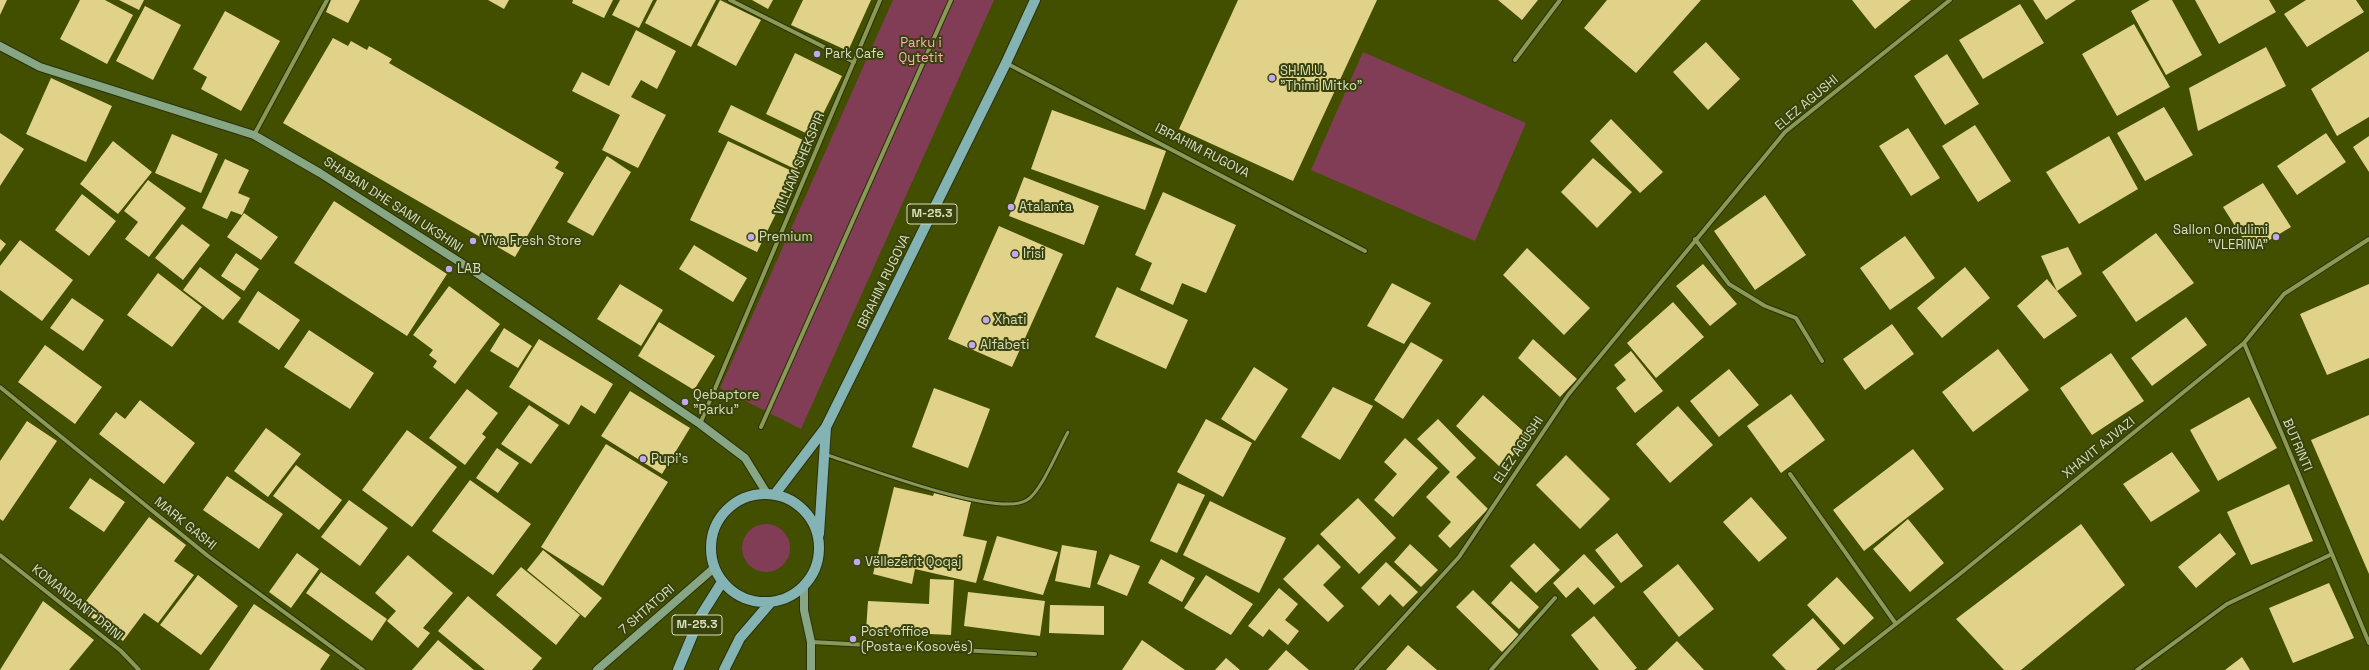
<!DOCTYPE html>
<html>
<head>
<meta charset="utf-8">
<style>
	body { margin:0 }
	canvas { display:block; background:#424e00 }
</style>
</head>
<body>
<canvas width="2369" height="670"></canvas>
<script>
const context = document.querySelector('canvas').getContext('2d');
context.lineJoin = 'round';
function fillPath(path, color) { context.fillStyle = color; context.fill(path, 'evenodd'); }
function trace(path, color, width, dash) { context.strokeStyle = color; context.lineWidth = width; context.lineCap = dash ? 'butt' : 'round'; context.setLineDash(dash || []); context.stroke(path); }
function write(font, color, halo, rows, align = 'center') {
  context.font = font + ' "Space Grotesk",sans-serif'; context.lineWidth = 4; context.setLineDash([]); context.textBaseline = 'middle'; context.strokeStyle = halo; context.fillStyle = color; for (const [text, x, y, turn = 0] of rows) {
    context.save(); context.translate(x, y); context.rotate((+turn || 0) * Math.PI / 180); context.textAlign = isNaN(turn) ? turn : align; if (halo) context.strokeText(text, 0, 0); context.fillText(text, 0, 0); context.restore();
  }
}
fillPath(new Path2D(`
	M893,0h101l-193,429 -81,-41z
	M1363,52l163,71 -51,118 -164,-71z
	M742 548a24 24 0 1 1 48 0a24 24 0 1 1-48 0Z`), '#803d55');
fillPath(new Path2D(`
	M0,0h7l-7,15z
	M80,0h25l28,15 -26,49 -47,-25z
	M119,0h25l-5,10z
	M331,0h29l-12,23 -22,-11z
	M488,0h21l-5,9z
	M573,0h40l-9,18 -32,-15z
	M620,0h33l-14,28 -27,-13z
	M657,0h59l-25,47 -46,-24z
	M720,0l41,20 -25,46 -39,-21z
	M752,0h21l-5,9z
	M803,0h68l-23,51 -57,-26z
	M1238,0h139l-84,181 -114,-52z
	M1498,0h40l-16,20z
	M1607,0h94l-65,73 -52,-45z
	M1852,0h59l-36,29z
	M2033,0h43l-30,20z
	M2150,0h22l30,55 -36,20 -35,-64z
	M2195,0h74l7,12 -57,32z
	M2306,0h50l8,12 -57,35 -23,-33z
	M2020,4l24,39 -61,36 -24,-39z
	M145,6l36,19 -28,55 -37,-19z
	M225,11l55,30 -39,70 -40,-22 6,-12 -14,-8z
	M2134,24l36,63 -53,29 -35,-62z
	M636,30l40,21 -19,38 -16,-9 -10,17 35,18 -28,53 -36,-18 18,-35 -48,-24 10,-19 27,14z
	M333,38l15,8 3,-5 16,9 2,-4 23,13 -3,4 170,99 -4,6 9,5 -49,84 -232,-134z
	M1706,42l34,37 -32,31 -35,-38z
	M2266,47l20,39 -88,45 -9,-43z
	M2369,51v66l-32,19 -26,-47z
	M795,53l47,23 -30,60 -46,-22z
	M1947,54l32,50 -34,21 -31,-49z
	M51,78l61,28 -26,56 -60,-28z
	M731,105l78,38 -12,27 -79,-38z
	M2164,107l29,48 -48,26 -28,-48z
	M1052,110l114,41 -21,59 -114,-41z
	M1611,119l52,53 -23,21 -50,-52z
	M1975,125l36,56 -33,21 -36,-56z
	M1908,128l32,50 -29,18 -32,-50z
	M0,133l24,16 -24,37z
	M2326,133l20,29 -49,33 -20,-29z
	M172,134l46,20 -17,39 -46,-20z
	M2109,136l29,53 -59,35 -33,-52z
	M2369,136v36l-16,-25z
	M113,141l39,31 -34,42 -38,-30z
	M728,141l68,32 -39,79 -67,-32z
	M607,156l24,16 -38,64 -26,-14z
	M1593,158l39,34 -35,36 -36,-36z
	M225,159l24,11 -11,23 12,5 -8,17 -11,-4 -4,8 -25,-11z
	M1024,177l75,29 -15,39 -75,-29z
	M148,180l38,28 -37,49 -24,-18 13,-17 -14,-11z
	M2263,183l28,44 -40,24 -28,-44z
	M1163,192l73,33 -30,68 -24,-10 -9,22 -33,-15 12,-27 -17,-8z
	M82,194l34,27 -27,35 -34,-26z
	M1765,195l41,60 -51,35 -41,-59z
	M334,201l113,73 -40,62 -113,-73z
	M244,213l34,24 -17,23 -34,-23z
	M182,224l28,21 -27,35 -28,-22z
	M999,226l64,28 -51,113 -64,-28z
	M2156,233l38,50 -58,39 -34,-50z
	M1905,236l30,42 -45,32 -30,-42z
	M0,239l6,5 -6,8z
	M20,240l53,40 -31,41 -42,-31v-24z
	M694,245l53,33 -14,24 -54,-33z
	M2068,247l14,27 -25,17 20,25 -33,23 -27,-33 30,-27 10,12 -16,-35z
	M1527,248l63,60 -26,27 -61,-60z
	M236,253l23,16 -15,22 -23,-15z
	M1703,264l34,40 -27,22 -34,-40z
	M200,267l41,31 -18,22 -40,-30z
	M1965,267l25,31 -48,40 -25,-30z
	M158,273l44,34 -30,40 -45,-32z
	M1392,283l39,20 -27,41 -37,-18z
	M620,284l43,26 -22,36 -44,-27z
	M2369,284v74l-42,17 -27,-61z
	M449,286l51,38 -45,60 -22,-17 4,-6 -8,-6 4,-5 -20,-15z
	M1117,287l71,33 -22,49 -71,-32z
	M258,291l42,29 -21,30 -41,-28z
	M72,298l32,22 -21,31 -33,-23z
	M1673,302l31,35 -48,41 -29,-35z
	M2186,317l21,28 -55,41 -21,-28z
	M659,322l56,34 -21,34 -56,-34z
	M1892,324l22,30 -49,36 -22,-31z
	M504,328l28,18 -14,22 -28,-17z
	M309,330l65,43 -24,36 -66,-42z
	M539,339l74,45 -18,30 -14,-9 -12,20 -60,-38z
	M1533,339l44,40 -17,18 -42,-39z
	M1411,342l32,18 -40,59 -29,-19z
	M45,345l57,42 -27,37 -57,-42z
	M1998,349l31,41 -56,42 -31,-40z
	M1631,351l32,40 -28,22 -19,-25 10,-8 -12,-15z
	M2111,353l33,48 -52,34 -32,-47z
	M1254,367l34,22 -33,52 -34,-22z
	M1729,369l30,36 -40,32 -29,-36z
	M1333,387l40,19 -33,54 -39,-23z
	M934,388l56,21 -22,59 -56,-21z
	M467,389l31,24 -16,21 4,3 -21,28 -36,-27z
	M630,391l60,37 -28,46 -61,-38z
	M1791,394l34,46 -44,33 -34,-47z
	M1483,395l49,44 -32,28 -44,-41z
	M2249,397l28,51 -59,33 -28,-51z
	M140,400l55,43 -31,41 -65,-50 17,-22 9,7z
	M529,405l30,20 -28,39 -30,-20z
	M1678,406l35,39 -43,38 -34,-39z
	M2369,415v159l-58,-134z
	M1206,419l46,24 -29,54 -46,-25z
	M1438,419l38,39 -20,19 32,32 -38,39 -12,-12 13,-14 -25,-25 24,-25 -33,-33z
	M27,421l30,20 -54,80 -3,-2v-58z
	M266,428l35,26 -33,43 -34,-26z
	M407,430l50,37 -45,60 -50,-37z
	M1405,438l33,30 -45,49 -19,-17 23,-26 -13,-12z
	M606,444l62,38 -65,104 -62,-39z
	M497,448l22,15 -21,30 -22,-15z
	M1913,449l31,40 -80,62 -31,-41z
	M2172,452l28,39 -49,31 -28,-38z
	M1566,455l44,44 -30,30 -44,-44z
	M296,465l46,35 -23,30 -46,-34z
	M227,476l56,38 -24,35 -56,-39z
	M90,478l35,24 -21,30 -35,-24z
	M470,480l61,44 -38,51 -61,-44z
	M1178,483l27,12 -28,58 -27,-12z
	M2289,484l24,57 -62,24 -24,-53z
	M894,487l39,9 1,-3 37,9 -8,34 24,5 -11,42 -61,-14 -3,15 -39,-10z
	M1751,497l36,41 -28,24 -36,-40z
	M1358,498l38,40 -37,36 -39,-40z
	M349,500l39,28 -28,38 -39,-29z
	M1210,501l76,37 -27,55 -76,-38z
	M149,517l37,28 -12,16 20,14 -36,48 -14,-10 -21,28 -43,-32z
	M1908,519l36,44 -34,29 -37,-43z
	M2081,524l44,61 -104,85h-17l-48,-51z
	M1617,533l26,33 -22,17 -26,-33z
	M2220,533l16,21 -40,34 -18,-21z
	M997,536l61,16 -15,43 -60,-15z
	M1534,543l26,27 -24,23 -26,-27z
	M1318,544l23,23 -18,18 21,21 -16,16 -45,-43z
	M1410,544l28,26 -17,17 -27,-25z
	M1062,545l35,6 -7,37 -35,-7z
	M543,550l59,48 -17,20 -58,-48z
	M297,553l22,16 -28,39 -22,-16z
	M1110,554l30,12 -13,30 -30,-12z
	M1584,554l31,33 -21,18 -16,-18 -12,11 -13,-15z
	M408,555l45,38 -30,35 7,5 -12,15 -31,-27 9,-10 -21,-18z
	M1161,559l34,19 -13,24 -34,-19z
	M1386,562l32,30 -15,15 -13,-13 -11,12 -18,-18z
	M1678,564l36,45 -35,28 -36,-45z
	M521,567l59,48 -24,30 -60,-50z
	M321,572l66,47 -15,22 -66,-48z
	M198,575l40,31 -37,49 -41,-30z
	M1206,575l47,29 -22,31 -47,-27z
	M1837,577l37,41 -30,27 -37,-40z
	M930,579l24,1 -3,55 -85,-4 2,-30 61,3z
	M1511,581l28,26 -20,22 -28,-26z
	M2329,583l25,55 -61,25 -24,-55z
	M1279,588l19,16 -13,16 14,11 -11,14 -19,-16 -6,8 -15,-11z
	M1473,590l46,45 -17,17 -46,-45z
	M968,592l77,9 -5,35 -76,-10z
	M468,596l74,62 -10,12h-47l-47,-39z
	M43,601l51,39 -25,30h-69z
	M254,604l76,51 -10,15h-111z
	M1050,605l54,1v29l-55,-2z
	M1594,616l43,52 -3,2h-35l-28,-35z
	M1813,618l27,31 -24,21h-30l-14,-15z
	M438,640l36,30h-62z
	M1142,640l43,30h-63z
	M1677,641l27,29h-57z
	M1408,645l29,25h-51z
	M1286,650l23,20h-41z
	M2242,657l8,13h-25z
	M1226,658l14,12h-25z`), '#e0d289');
const lane = new Path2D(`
	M827,455c36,11 170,64 200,45 14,-8 32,-52 41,-68`);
const street = new Path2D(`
	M730,0l124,62
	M1515,60l45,-60
	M1006,63l359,188
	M254,135l73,-135
	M1695,239l34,45 36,22 31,12 26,43
	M2244,343l125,300
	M0,387l208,169 155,114
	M700,424l180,-424
	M761,427l190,-427
	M1790,474l106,150
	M0,555l121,96 18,19
	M811,642l224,12
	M1356,670l103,-113 109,-162 217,-263 165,-132
	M1491,670l64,-72
	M1837,670l124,-97 283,-230 40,-49 85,-55
	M2137,670l90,-66 105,-50`);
const secondary = new Path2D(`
	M0,46l40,21 214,68 66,38 149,95 231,156 45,34 21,34
	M804,586v24l7,32v28
	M597,670l117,-102`);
const primary = new Path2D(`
	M711 548a54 54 0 1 1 108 0a54 54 0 1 1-108 0Z
	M775,494l51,-67 180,-364 29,-63
	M819,534l7,-107
	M678,670l22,-53 22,-35
	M724,670l16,-32 31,-36`);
trace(lane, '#2a310c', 5);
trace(street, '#2a310c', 6);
trace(secondary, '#2a310c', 10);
trace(primary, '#2a310c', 12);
trace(lane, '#8a9954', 3);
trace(street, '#8a9954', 4);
trace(secondary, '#87a683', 8);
trace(primary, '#84b3b3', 10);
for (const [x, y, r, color] of [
	[817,54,4,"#c1a8f3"],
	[1272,78,4,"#c1a8f3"],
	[1011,207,4,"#c1a8f3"],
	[751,237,4,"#c1a8f3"],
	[2276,237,4,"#c1a8f3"],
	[473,241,4,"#c1a8f3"],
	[1015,254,4,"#c1a8f3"],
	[449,269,4,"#c1a8f3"],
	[986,320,4,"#c1a8f3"],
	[972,345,4,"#c1a8f3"],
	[685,402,4,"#c1a8f3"],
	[643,459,4,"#c1a8f3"],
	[857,562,4,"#c1a8f3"],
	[853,639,4,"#c1a8f3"]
]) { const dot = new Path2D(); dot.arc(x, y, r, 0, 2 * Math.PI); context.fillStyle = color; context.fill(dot); trace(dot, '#39420b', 1.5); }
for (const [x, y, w] of [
	[932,214,50],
	[697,625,50]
]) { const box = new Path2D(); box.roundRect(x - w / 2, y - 10, w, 20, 3); context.fillStyle = '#39420b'; context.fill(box); trace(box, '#d6dfbc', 1); }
write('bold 12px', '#d6dfbc', null, [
	["M-25.3",932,214],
	["M-25.3",697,625]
]);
write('13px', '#fbaac4', '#39420b', [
	["Parku i",921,43],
	["Qytetit",921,58]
]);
write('13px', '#d6dfbc', '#39420b', [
	["Park Cafe",825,54],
	["SH.M.U.",1280,71],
	["\"Thimi Mitko\"",1280,86],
	["Atalanta",1019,207],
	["Sallon Ondulimi",2268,230,"right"],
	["\"VLERINA\"",2268,245,"right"],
	["Premium",759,237],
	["Viva Fresh Store",481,241],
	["Irisi",1023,254],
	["LAB",457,269],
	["Xhati",994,320],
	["Alfabeti",980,345],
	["Qebaptore",693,395],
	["\"Parku\"",693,410],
	["Pupi's",651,459],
	["Vëllezërit Qoqaj",865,562],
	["Post office",861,632],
	["(Posta e Kosovës)",861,647]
], 'left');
write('13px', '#d6dfbc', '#39420b', [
	["ELEZ AGUSHI",1807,103,-40],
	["IBRAHIM RUGOVA",1202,151,27],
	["VILLIAM SHEKSPIR",800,164,-67],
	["SHABAN DHE SAMI UKSHINI",393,205,33],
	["IBRAHIM RUGOVA",884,282,-64],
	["BUTRINTI",2297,445,67],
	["XHAVIT AJVAZI",2099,448,-39],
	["ELEZ AGUSHI",1519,450,-56],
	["MARK GASHI",185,524,39],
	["KOMANDANT DRINI",77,603,39],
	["7 SHTATORI",647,610,-41]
]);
</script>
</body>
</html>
